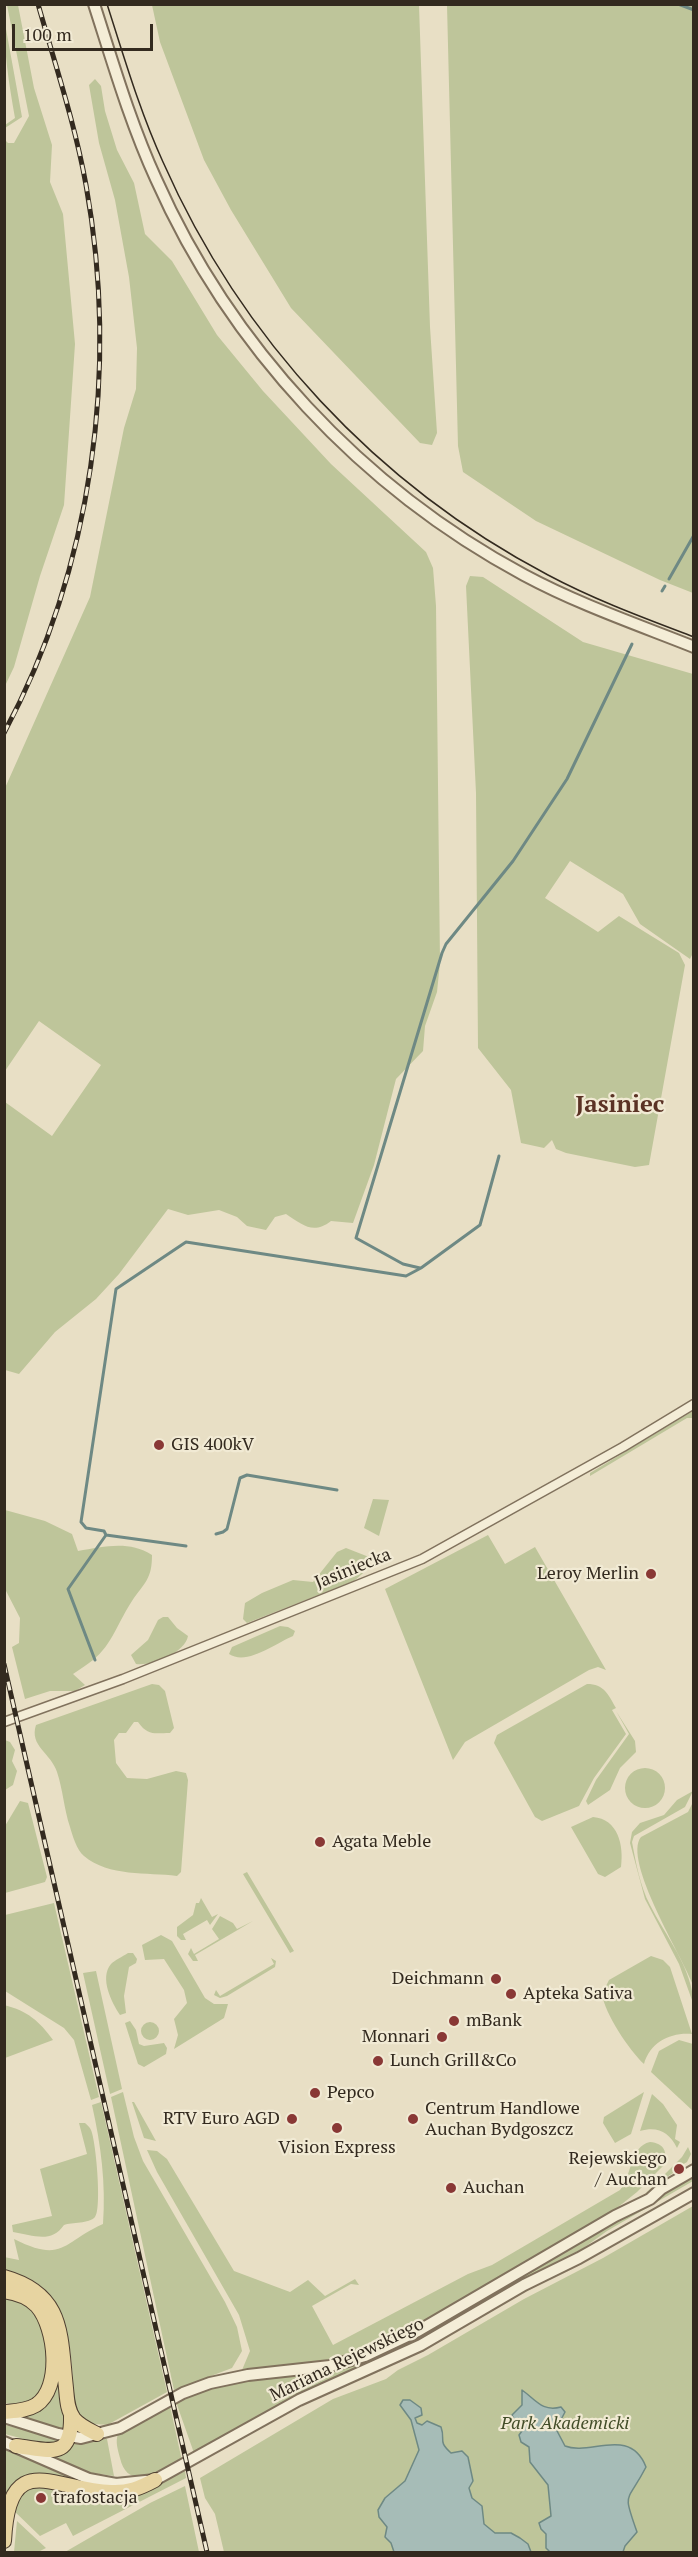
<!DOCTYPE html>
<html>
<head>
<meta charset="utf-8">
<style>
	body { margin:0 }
	#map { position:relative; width:698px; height:2557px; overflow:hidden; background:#e8dfc5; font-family:"PT Serif",serif }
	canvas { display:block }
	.frame { position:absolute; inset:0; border:6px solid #332a1f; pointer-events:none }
	.scale { position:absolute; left:12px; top:24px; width:141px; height:27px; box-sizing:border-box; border:3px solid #332a1f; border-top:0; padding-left:8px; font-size:18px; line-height:21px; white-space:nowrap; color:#332a1f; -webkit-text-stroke:4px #f1ead4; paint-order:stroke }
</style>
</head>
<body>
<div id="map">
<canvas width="698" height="2557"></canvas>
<div class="frame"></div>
<div class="scale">100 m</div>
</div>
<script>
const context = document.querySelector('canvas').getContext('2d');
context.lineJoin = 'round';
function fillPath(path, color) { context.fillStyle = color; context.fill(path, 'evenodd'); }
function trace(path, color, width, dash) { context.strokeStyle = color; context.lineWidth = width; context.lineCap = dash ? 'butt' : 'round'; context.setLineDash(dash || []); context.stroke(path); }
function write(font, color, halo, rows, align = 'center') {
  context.font = font + ' "PT Serif",serif'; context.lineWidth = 4.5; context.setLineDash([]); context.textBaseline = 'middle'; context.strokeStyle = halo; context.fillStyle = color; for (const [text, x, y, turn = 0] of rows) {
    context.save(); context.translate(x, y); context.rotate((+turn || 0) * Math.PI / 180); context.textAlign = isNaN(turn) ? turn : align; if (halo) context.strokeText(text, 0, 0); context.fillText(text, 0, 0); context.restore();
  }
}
fillPath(new Path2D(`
	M18,5l16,83 18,57 -2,37 13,32 12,130 -11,161 -24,71 -26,91 -9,19 -1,-547 4,4h6l15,-27 -22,-111z
	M152,5h267l11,322 7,106 -5,12 -12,-2 -129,-135 -60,-98 -27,-50 -44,-118z
	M447,5h246v588l-33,-13 -124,-59 -73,-49 -5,-26z
	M4,18l18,99 -17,11v-3l10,-7c-6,-34 -11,-66 -11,-100z
	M95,79l6,7 4,25 12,39 17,33 11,51 27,27 45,74 46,56 68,73 95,88 7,16 3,38 4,357 -3,29 -12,34 -2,25 -27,28 -22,86 -21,58 -22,-2c-18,14 -28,4 -45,-7l-11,3 -9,13 -19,-4 -10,-9 -18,-7 -31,5 -20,-6 -49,65 -23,25 -41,33 -36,42 -14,-4v-268l47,34 49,-71 -62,-44 -34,50v-283l85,-191 34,-169 12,-39 1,-41 -8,-71 -14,-77 -16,-57 -10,-58z
	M470,576l13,1 100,65 110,32 1,277 -4,8 -50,-35 -17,-30 -53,-33 -25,37 53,34 21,-16 60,37 6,12 -36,200 -14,2 -69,-14 -10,-4 -4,-9 -8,8 -23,-5 -10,-53 -33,-42 -2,-255 -10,-207z
	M693,1411v7h-6l-97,58v-3z
	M373,1499l16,1 -10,36 -15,-8z
	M5,1510l40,11 27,13 6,17c26,-4 50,-11 74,4 0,24 -7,27 -20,46 -13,19 -20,44 -39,59 -6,5 -13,9 -20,14l12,11 -10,6h-25l-25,8 -13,-52 7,-4 1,-25 -15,-29z
	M488,1535l17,29 30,-17 71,123 -8,-3 -9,3 -124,72 -12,18 -68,-171z
	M346,1548l23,9 1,10 -16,14 -107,42 -4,-4 2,-16 17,-10 31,-13 20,2 24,-30z
	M163,1617h5l9,11 11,8c-3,17 -36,30 -52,28l-5,-9 17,-15 10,-20z
	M280,1626l8,1 7,4 -2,5c-17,7 -46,30 -64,18l3,-7z
	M152,1684l7,1 6,6 9,37 -4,5c-16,0 -22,3 -32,-11h-4l-8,11h-7l-5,7 2,23 11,15 20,1 29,-8 10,2 2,7 -7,92 -4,4c-30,-4 -68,1 -93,-20 -7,-5 -12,-22 -14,-29 -6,-18 -7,-37 -13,-55 -6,-19 -28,-26 -21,-47z
	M587,1684c17,0 21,10 29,24l-4,2 14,24 -32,44 -15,28 -37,15 -7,-4 -41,-74 3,-8z
	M616,1711l19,30 1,11 -16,16 -10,22 -22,15 -2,-4 10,-21 33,-46z
	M5,1740l5,2 5,8 -3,11 5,10 -4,14 -8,5z
	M625 1788a20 20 0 1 1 40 0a20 20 0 1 1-40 0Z
	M693,1791l-8,16 -51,29 -2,6c4,21 8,44 18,63 14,28 44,66 43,98l-14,-39 -34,-65 -15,-56 2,-11 8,-9 24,-8 13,-15z
	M20,1801l8,2 19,74 -2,5 -40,11v-67z
	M693,1802v183c-10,-27 -71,-125 -52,-148l47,-25z
	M593,1817c25,2 31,28 28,50l-16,10 -7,-3 -27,-47z
	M247,1872l47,79 -4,2 -1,-2 -46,-77z
	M201,1898l11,19 6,-3 -8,11 -3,-5 -24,14 3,6h-5l-4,-4v-9l16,-12 3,-12h3z
	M54,1903l45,194 -8,3 -17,-60 -10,-12 -59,-37v-76z
	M220,1916l13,7 4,6 16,-8 -58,34 3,6h-5l-5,-7 3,-6 3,6 25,-15 -7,-10z
	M161,1935l11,6 33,57 9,6h14l-4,14 -50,31 4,-14 -4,-16 13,-16 -3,-13 -20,-31 -19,1 -3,-15z
	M128,1953h5l4,6 -1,4 -7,4 -5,29 2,17 -6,2c-8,-12 -21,-37 -9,-51 4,-4 11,-7 17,-11z
	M651,1956l12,4 7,7 22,67c-21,-2 -42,8 -48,30 -15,-14 -39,-50 -42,-70l7,-14z
	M271,1958l5,3 -1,6 -48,29 -7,2 -6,-3 2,-5 4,6 54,-32z
	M96,1971l26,118 -12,5 -27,-121z
	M4,2005c24,6 35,16 49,35l-48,18z
	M130,2021l6,9 3,14 5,2 20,-3 3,5 -1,6 -22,13 -6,-3 -13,-41z
	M141 2031a9 9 0 1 1 18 0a9 9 0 1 1-18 0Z
	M679,2040l14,4v67l-42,-39 8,-21z
	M123,2092l11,45 9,24 82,141 12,25 5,24 -10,17 -58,22 -63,-293z
	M644,2092l-13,42 -16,9 -12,-20 1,-6z
	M652,2094l11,10 14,21 -2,14 5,3 -3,6c-8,-16 -19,-22 -37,-17z
	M101,2102l66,290 -58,32c-15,2 -27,-1 -34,-16 -4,-41 0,-100 -40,-126 -9,-6 -20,-9 -30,-12l-1,-13 15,3 -5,-21c50,25 48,3 89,-15 3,-40 -2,-79 -11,-119z
	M132,2102h2l22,39 -12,-3z
	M79,2123h6c2,2 5,4 6,7 5,11 11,79 4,87 -6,7 -23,5 -31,8 -13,19 -31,10 -51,7l-1,-7 40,-9 -12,-47 47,-15z
	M650,2142c14,1 18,10 14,23l-27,27 -25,20 -205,119 -46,21 -27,7 -92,11 8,-19 -11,-36 -82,-143 -10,-22 10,1 10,8 67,112 56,21 18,-12 17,16 30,-17 4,6 -8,-1 -39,22 21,39 135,-71 24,-9 128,-75c12,-14 10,-44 30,-48z
	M688,2147l3,7 -4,8 -12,7 1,2 -12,8 1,2 -24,17 41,-41z
	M693,2176v5l-86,50 -29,21 -63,32 -93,54 -228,115 -18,-51 38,-14 20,-5 104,-13 40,-14 43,-21z
	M693,2206v346h-469l-9,-38 -10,-16 -5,-20 133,-79 53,-20 12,-9 30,-15 96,-56 79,-41z
	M4,2296c15,5 31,11 38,26 3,8 3,19 4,28 1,7 3,16 2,23 -2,22 -23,35 -43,30z
	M59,2371l8,54 -1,6 -51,-15c28,-3 41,-16 44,-45z
	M170,2406l12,55c-21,10 -54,32 -62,-3 -2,-8 -5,-16 -2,-24z
	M5,2425l59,14 -14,7 -45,-12z
	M107,2439l7,37 -29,-4 -48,-18 37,-13z
	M5,2447l87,36 -36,-8 -24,1 -27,28z
	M185,2471l1,7 -113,58 -7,-13 -26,13 -28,-27 14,-20 13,-6 113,5z
	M185,2486l14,66h-134l85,-49z
	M17,2521l29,27 -8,4h-24z`), '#bec59a');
const water = new Path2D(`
	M522,2390c14,10 20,22 39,17l4,5 -9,17 9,17c25,10 65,-20 81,21 -19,37 -24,23 -9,65l-12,14 -2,6h-73l-4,-4v-14l-5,-5 -2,-6 12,-7 -3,-31 -18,-23 -1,-15 -8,-5 -2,-7 3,-4v-6l-7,-4 -3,-6 10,-10z
	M403,2400h7l11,8 1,7 -7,3 2,5 5,2 5,-4 14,6c5,14 -4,13 10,26l11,-2 6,6 5,24 -4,7 3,10 10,8 2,18 11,9h16l9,5 8,6 3,8h-137l-3,-9 -6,-6 2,-10 -8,-10 -1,-7 7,-12 20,-17 14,-31 -8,-30 -11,-15z`);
fillPath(water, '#a6bcb7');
trace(water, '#6e8984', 1.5);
trace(new Path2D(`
	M678,4l16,6
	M669,579l25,-44
	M662,591l3,-5
	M420,1268l-17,-4 -47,-26 86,-285 4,-9 67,-83 54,-82 65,-135
	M216,1534l7,-2 4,-3 13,-51 7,-3 90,15
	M106,1535l80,11
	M95,1660l-27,-71 38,-54 -2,-4 -18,-3 -5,-6 35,-233 70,-47 220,34 15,-8 59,-43 19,-69`), '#6e8984', 3);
const minor = new Path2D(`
	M4,1722l119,-43 299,-120 201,-112 71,-43`);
const tertiary = new Path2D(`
	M94,4c19,59 36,118 62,175 74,167 206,309 368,396 54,29 112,49 170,72
	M4,2417l54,17 23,4 39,-10 63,-35 27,-10 38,-8 82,-9 35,-10 53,-25 197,-115 35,-17 11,-10 33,-19
	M4,2442l85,37 27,5 39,-4 144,-80 122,-55 103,-60 55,-27 115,-65`);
const primary = new Path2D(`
	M4,2277c61,17 56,58 62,111 1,10 1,22 8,31 6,7 15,11 23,15
	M4,2291c13,2 25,6 33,15 19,22 25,82 -1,99 -10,6 -21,6 -32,7
	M16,2446c34,4 56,15 55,-31
	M4,2541c5,-95 50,-50 107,-49 17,1 29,-4 44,-12`);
trace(minor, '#81725d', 11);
trace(tertiary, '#81725d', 14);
trace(primary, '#4f4031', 16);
trace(minor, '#f4edd7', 8);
trace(tertiary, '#f4edd7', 10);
trace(primary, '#e7d4a1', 14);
trace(new Path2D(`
	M107,4c17,53 33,108 56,158 78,177 214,323 385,413 47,25 96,43 146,62`), '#332a1f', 1.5);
const rail = new Path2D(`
	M4,733c89,-166 115,-364 82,-548 -11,-61 -31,-121 -48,-181
	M4,1664l203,888`);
trace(rail, '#332a1f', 5);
trace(rail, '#f1ead4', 3, [9]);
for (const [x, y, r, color] of [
	[159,1445,6,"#893835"],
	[651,1574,6,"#893835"],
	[320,1842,6,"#893835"],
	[496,1979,6,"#893835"],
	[511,1994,6,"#893835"],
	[454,2021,6,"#893835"],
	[442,2037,6,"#893835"],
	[378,2061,6,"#893835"],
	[315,2093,6,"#893835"],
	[292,2119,6,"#893835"],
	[413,2119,6,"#893835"],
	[337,2128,6,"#893835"],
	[679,2169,6,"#893835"],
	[451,2188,6,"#893835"],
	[41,2498,6,"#893835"]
]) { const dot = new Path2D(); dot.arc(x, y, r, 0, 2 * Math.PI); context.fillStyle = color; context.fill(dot); trace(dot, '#f1ead4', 2); }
write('18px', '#332a1f', '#f1ead4', [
	["GIS 400kV",171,1445],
	["Leroy Merlin",639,1574,"right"],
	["Agata Meble",332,1842],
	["Deichmann",484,1979,"right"],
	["Apteka Sativa",523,1994],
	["mBank",466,2021],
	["Monnari",430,2037,"right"],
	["Lunch Grill&Co",390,2061],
	["Pepco",327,2093],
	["Centrum Handlowe",425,2109],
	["Auchan Bydgoszcz",425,2130],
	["RTV Euro AGD",280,2119,"right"],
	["Vision Express",337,2148,"center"],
	["Rejewskiego",667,2159,"right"],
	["/ Auchan",667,2180,"right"],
	["Auchan",463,2188],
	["trafostacja",53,2498]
], 'left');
write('18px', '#332a1f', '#f1ead4', [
	["Jasiniecka",353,1569,-22],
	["Mariana Rejewskiego",347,2360,-26]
]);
write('italic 18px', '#424d28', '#f1ead4', [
	["Park Akademicki",565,2424]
]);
write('bold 24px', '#5a3224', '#f1ead4', [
	["Jasiniec",620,1105]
]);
</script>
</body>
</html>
